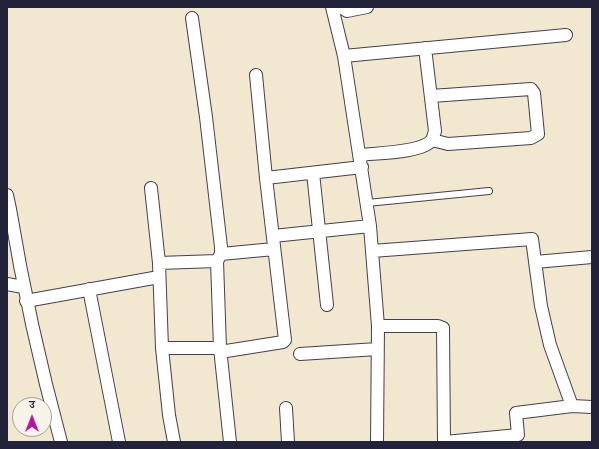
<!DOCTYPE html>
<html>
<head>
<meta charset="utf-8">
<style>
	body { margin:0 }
	#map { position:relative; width:599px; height:449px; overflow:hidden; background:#f2e8d0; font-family:"Old Standard TT","Noto Serif Devanagari",serif }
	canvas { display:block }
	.frame { position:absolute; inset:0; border:8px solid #22223b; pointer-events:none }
	.north { position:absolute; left:12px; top:397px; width:40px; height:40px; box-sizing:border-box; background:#f7f3e8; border:1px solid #a29fa3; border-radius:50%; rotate:0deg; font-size:11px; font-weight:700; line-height:16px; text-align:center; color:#22223b }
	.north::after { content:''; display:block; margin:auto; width:14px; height:18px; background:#b5179e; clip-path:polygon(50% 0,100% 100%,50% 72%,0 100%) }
</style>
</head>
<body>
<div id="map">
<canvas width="599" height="449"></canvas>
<div class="frame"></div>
<div class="north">उ</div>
</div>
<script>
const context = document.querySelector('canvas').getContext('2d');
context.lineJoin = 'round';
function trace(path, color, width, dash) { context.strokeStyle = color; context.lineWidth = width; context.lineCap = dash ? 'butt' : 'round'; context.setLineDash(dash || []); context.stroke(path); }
const lane = new Path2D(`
	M367,203l122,-12`);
const street = new Path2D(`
	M332,7l12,49 26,170 8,100 -1,116
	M341,7l6,4 20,-4
	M192,18l14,99 15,130v7l-4,7 3,87 10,94
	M344,56l222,-21
	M431,96l100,-7 3,4 4,41 -7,4 -83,6 -16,-4
	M360,155c16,-2 62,-2 72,-15 1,-2 2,-6 3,-9l-10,-83
	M313,173l14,132
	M266,178l96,-11
	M151,188l8,75 3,85
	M7,195l3,14
	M7,209h3c13,79 30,156 51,233
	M273,236l97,-10
	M372,251l160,-12 9,67 9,39 22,61 20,1
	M221,254l53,-5
	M535,262l57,-5
	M159,263l58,-2
	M7,284l16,3
	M89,289l30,153
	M26,301l133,-24
	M378,326h60l5,2 1,114
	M220,352l63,-10 2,-2 -19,-162 -10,-103
	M300,354l77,-5
	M286,408l2,34
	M174,442l-5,-27 -7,-67h58
	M445,442l73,-7 -2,-22 56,-7`);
trace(lane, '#414051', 8);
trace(street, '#414051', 14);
trace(lane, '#fff', 6);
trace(street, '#fff', 12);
</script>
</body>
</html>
